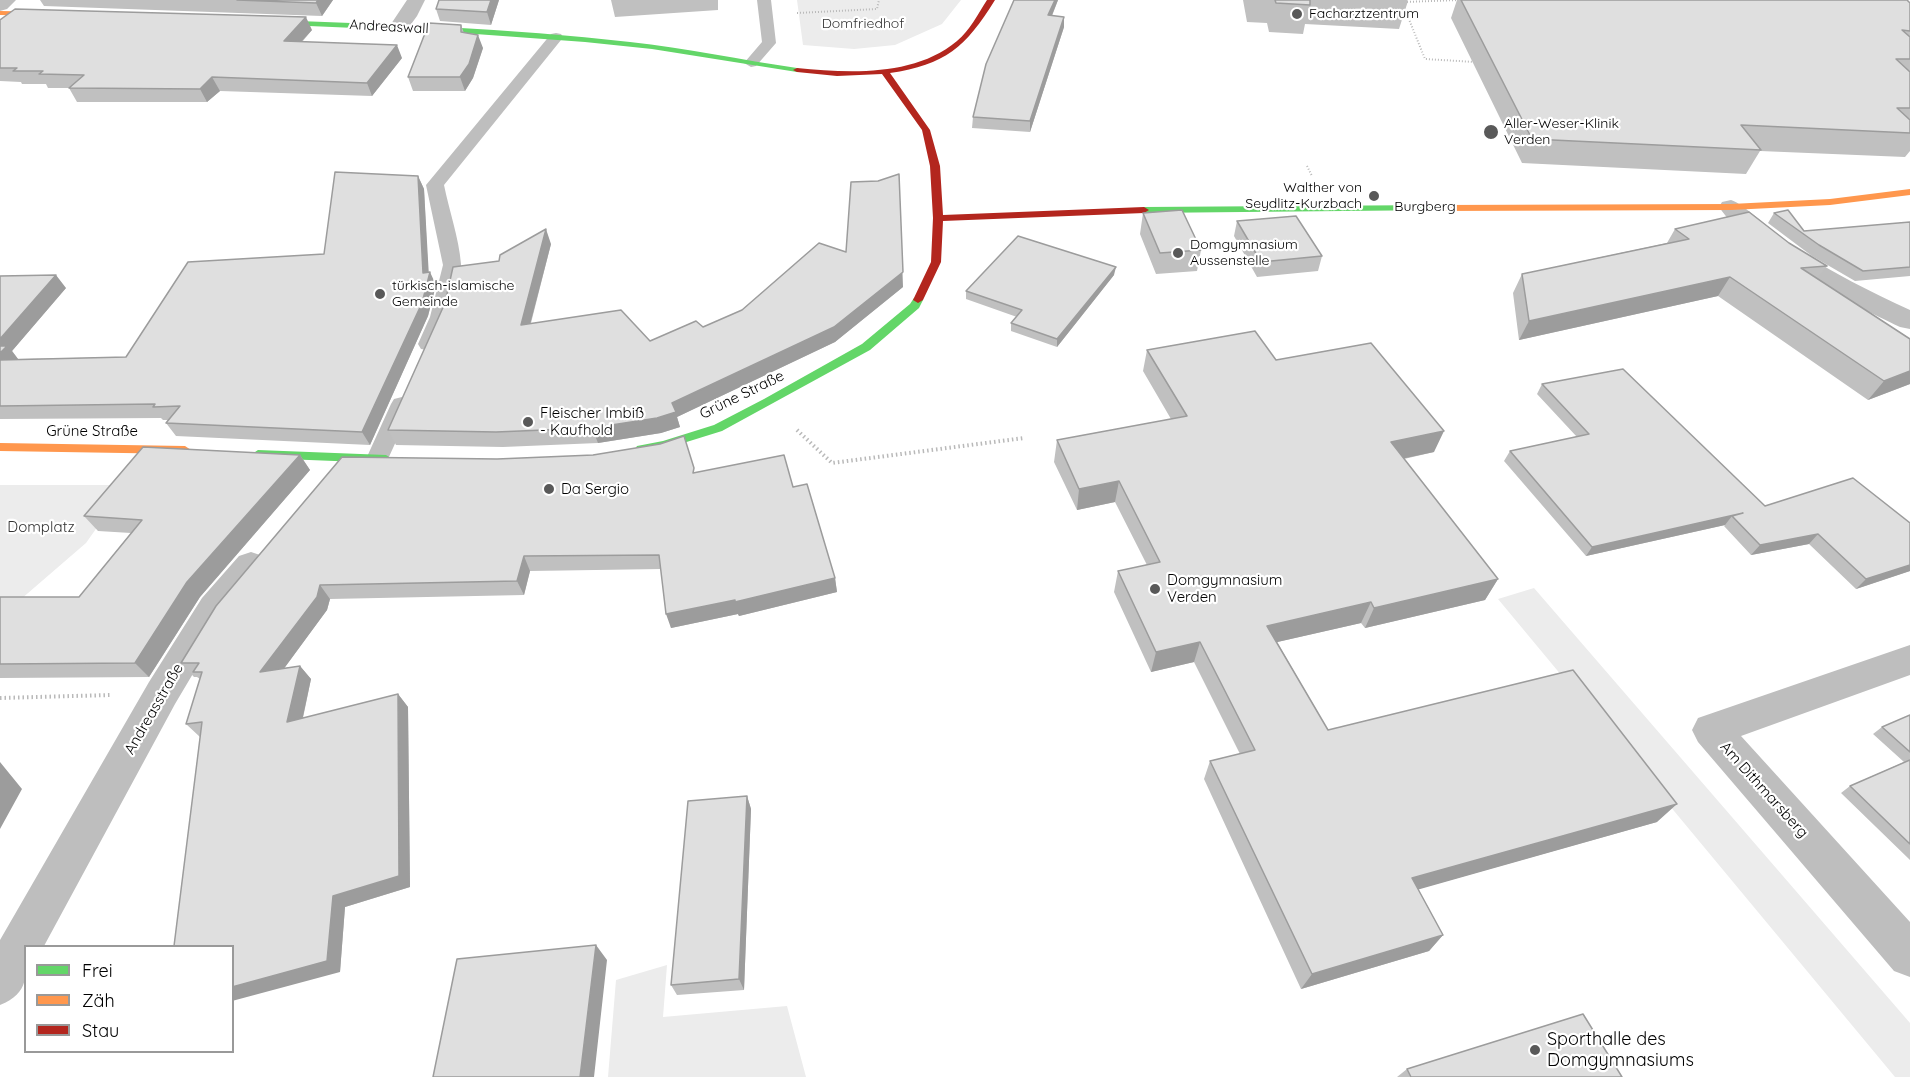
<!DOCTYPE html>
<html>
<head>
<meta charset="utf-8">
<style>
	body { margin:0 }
	#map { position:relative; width:1910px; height:1077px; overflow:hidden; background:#fff; font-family:Quicksand,sans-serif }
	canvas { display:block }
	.legend { position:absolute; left:24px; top:945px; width:210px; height:108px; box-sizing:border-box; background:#fff; border:2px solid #999; margin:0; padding:8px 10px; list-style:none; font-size:18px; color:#000 }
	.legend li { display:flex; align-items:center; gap:12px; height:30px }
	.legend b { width:30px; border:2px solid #999 }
</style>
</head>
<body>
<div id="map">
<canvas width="1910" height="1077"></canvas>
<ul class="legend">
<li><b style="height:8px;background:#63d668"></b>Frei</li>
<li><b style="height:8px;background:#ff974d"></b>Zäh</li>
<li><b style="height:8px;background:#b3261e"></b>Stau</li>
</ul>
</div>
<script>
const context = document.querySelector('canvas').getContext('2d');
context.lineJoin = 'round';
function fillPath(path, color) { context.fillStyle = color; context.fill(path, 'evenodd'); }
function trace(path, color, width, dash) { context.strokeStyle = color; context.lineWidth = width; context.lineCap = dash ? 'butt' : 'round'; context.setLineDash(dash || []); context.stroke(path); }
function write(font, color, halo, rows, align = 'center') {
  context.font = font + ' Quicksand,sans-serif'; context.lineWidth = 4.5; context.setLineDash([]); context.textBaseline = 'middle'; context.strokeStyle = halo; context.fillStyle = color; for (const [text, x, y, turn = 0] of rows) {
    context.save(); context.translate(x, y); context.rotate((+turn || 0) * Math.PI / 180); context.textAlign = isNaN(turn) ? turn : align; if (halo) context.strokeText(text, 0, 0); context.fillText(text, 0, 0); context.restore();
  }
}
fillPath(new Path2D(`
	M797,0h164l-19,24 -47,21 -41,4 -51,-4z
	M0,485h127l-41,58 -73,63 -13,15z
	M1534,588l376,435v54h-15l-397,-478z
	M667,965l-4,52 124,-11 19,71h-198l8,-97z`), '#ececec');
trace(new Path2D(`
	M1404,2l55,-2
	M1404,7l21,52 50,3
	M797,13l80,-4 2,-9
	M1307,166l5,10`), '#b9b9b9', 2, [1, 2]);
trace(new Path2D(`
	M797,430l35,33 192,-25
	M0,698l110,-3`), '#b9b9b9', 4, [1.5, 3]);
fillPath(new Path2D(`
	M757,0h14l5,43 -20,23 -5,1 -7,-4 18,-21z
	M556,33l5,1 2,3 -2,3 -117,145c5,25 15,53 17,79 1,19 -15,68 -26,85l-7,1 -7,-1 -3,-5 12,-27 13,-52 -17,-80 125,-151z
	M402,397l8,2 3,5 -25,55 -3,6 -8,2 -8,-2 -3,-6 25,-55 3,-5z`), '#bebebe');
fillPath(new Path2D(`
	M0,0h16l-9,9 -7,2z
	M407,0h18l-8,16 -11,15h-14l-3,-4z
	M1731,200c12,3 50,39 66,49 35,24 74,43 113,61v19l-10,-2c-55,-27 -146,-69 -181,-120l3,-5z
	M251,552l12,4 5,9 -42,53 -51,86 -131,242h-18c0,29 4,47 -26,59v-65l149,-258 53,-84 37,-42z
	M1910,645v30l-169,61 169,186v55l-16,-6 -196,-229 -6,-12 6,-12z`), '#bebebe');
fillPath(new Path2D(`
	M266,20c122,4 243,8 364,22 56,6 111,18 167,26l4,2 -4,2 -145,-23 -67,-7 -137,-10 -185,-8v-4z
	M1440,205l3,1v4l-299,3 -5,-3 5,-3z
	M918,297l5,3 -4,8 -49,42 -148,81 -58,18 -23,4 -6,-4 2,-3 26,-5 51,-16 50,-26 98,-55 48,-40 4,-6z
	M258,450l128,5 6,4 -6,4 -128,-5 -6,-4z`), '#63d668');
fillPath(new Path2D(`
	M0,11l55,1 4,2 -4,2 -55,-1z
	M1910,189v6l-80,10 -99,5 -291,1 -5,-3 5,-3 291,-1 99,-5z
	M0,443l185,3 6,4 -6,4 -185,-3z`), '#ff974d');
fillPath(new Path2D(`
	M987,0h8c-29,47 -50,65 -105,73l40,57 10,36 3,49 201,-8 5,3 -5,3 -201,8 -2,41 -18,38 -5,3 -5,-3 18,-38 2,-44 -3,-52 -8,-36 -40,-56 -45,2 -40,-4 -4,-2 4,-2c52,5 117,9 160,-27 13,-11 21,-27 30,-41z`), '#b3261e');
fillPath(new Path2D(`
	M40,0h293l-11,16 -278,-10z
	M499,0l-8,25 -51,-4 -4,-12z
	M611,0h107v10l-103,7z
	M1014,0h44l-6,16 12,11 -34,105 -58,-4 1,-11z
	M1243,0h164l1,1 -9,28 -94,-5 -2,10 -34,-2 -2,-9 -20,-1z
	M1457,0h450l3,3v148l-5,6 -145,-6 -14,23 -224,-11 -71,-145z
	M0,20l312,10 -10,12 100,16 -30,38 -152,-5 -13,11h-130l-8,-14h-21l-2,-4h-24l-1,-2 -21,-1z
	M461,25l3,8 19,15 -10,30 -8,13h-52l-5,-14z
	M418,176l6,13 4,83 8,13 -8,31 -58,129 -194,-9 -10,-13 2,-3h-5l-2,-2 -161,1v-143l66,12 -54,63 6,8 108,-2 198,-103z
	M1143,213l58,37 -4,21 -41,3 -16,-40z
	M1774,213l30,18 106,-9v54l-55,5 -43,-25 -44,-33z
	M1237,221l85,35 -4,15 -61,6 -23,-41z
	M1675,229l114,14 38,23 -10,12 93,61v45l-42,16 -150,-104 -199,44 -6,-47 9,-19 145,-31z
	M551,244l-20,79 119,18 53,-14 200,-40 -68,55 -158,75 3,10 -19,6 -63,10 -95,4 -107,-2 -8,-15 111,-169z
	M1114,275l-57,72 -46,-16v-8l6,-6 -51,-18v-8z
	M1147,350l129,10 158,92 -30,7 94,120 -13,21 -120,28 -4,-5 -84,19 51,88 329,92 -239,67 25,46 -14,16 -128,38 -97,-210 6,-18 30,-7 -46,-92 -43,10 -37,-80 4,-21 29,-6 -32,-63 -38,8 -23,-48 3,-22 114,-21 -28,-48z
	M1542,384l223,122 145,17v48l-54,18 -47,-45 -58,11 -27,-29 1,-1 -139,31 -82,-95 6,-10 67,-14 -40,-43z
	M300,455l10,15 -110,127 -51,80 -149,1v-81h79l52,-64 -33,-2 -14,-15z
	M695,473l98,14 42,91 2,14 -98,24 -1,-2 -67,14 -10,-59 -131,2 -6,24 -194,4 -3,11 -43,58 16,-2 11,13 -8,39 95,-24 10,13 2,180 -65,20 -5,65 -140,-235 -14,-13 14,-45 -3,-2h-3l-13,-14 35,-57z
	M1910,715v145l-69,-67 9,-7 54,-24 -31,-28 9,-7z
	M747,796l4,13 -7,181 -67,5 -6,-10z
	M1407,1069l215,8h-225z`), '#c0c0c0');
fillPath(new Path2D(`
	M318,0h15l-11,16 -6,-13z
	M491,0h8l-8,25 -4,-13z
	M1055,0h3l-10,25v-10z
	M306,17l6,13 -22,24 -6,-13z
	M1064,17v10l-34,105v-11z
	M478,35l5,13 -10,30 -8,13 -5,-14z
	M397,45l5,13 -30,38 -5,-13z
	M212,77l8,14 -13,11 -7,-13z
	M899,174l4,113 -68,55 -158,75 3,10 -19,6 -63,10 -6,-15 80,-25 162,-76z
	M418,176l6,13 5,88 1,-5 6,13 -8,31 -58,129 -8,-13 61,-159z
	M546,229l5,15 -25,96 -5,-15z
	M1116,267l-2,8 -57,72v-8z
	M56,275l10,13 -54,63 6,8 -18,7v-27z
	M1730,277l-12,19 -199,44 10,-19z
	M1910,371v13l-42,16 16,-19z
	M1444,431l-10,21 -52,11 9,-21z
	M300,455l10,15 -110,127 -51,80 -14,-14 52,-81z
	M1119,481l-4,21 -38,8 2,-21z
	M1743,513l-11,3 -7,9 -139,31 6,-9z
	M1818,534l-9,10 -58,11 9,-10z
	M524,556l6,15 -6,24 -7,-14z
	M1910,565v6l-54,18 10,-10z
	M835,578l2,14 -98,24 -1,-2 -67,14 -5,-14z
	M1498,579l-13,21 -120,28 9,-20z
	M320,585l10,14 -3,11 -55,75 -12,-13z
	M1371,602l-10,21 -101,23 7,-20z
	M1200,642l-6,20 -43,10 5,-20z
	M300,666l11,13 -12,56 -12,-13z
	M398,694l10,13 2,180 -65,20 -5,65 -108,29v-14z
	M0,762l22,27 -22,40z
	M747,796l4,13 -7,181 -5,-11z
	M1677,804l-20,18 -258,73 13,-17z
	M1443,935l-14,16 -128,38 11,-15z
	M596,945l11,15 -13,117h-14z`), '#9c9c9c');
const building = new Path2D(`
	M237,0h81l-2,3z
	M439,0h52l-4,12 -51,-3z
	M1014,0h41l-7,15 16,2 -34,104 -57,-4 13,-53z
	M1275,0h35v5l-34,-2z
	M1461,0h446l3,3v28l-8,-1 8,7v22h-14l14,13v36h-13l13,12v13l-169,-8 20,25 -229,-11z
	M15,9l291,8 -22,24 113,4 -30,38 -155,-6 -12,12 -131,-1 15,-13 -45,-1 4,-3h-30l4,-3h-17v-48z
	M429,23l32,2v7l17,3 -9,29 -9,13h-52z
	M335,172l83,4 5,97 7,-1 -8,31 -60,129 -196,-9 14,-17 -27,1 2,-3 -155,2v-46l126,-3 62,-95 136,-8z
	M899,174l4,98 -69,55 -162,76 4,9 -19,6 -65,10 -96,4 -108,-2 57,-127 8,-36 46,-6 1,-6 46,-26 -25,96 100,-15 29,31 46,-20 7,6 39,-17 77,-67 27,9 5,-70 27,-1z
	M1182,210l19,40 -41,3 -17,-40z
	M1788,210l16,21 106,-9v45l-47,4 -44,-26 -45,-32z
	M1749,212l40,31 38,23 -26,2 109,71v32l-26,10 -154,-104 -201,44 -7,-47 167,-35 -14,-10z
	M1296,216l26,40 -61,6 -24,-41z
	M1018,236l98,31 -59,72 -46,-16 11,-13 -56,-19z
	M56,275l-56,64v-63z
	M1255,331l21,29 95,-17 73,88 -53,11 107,137 -124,29 -3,-6 -104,24 61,104 245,-60 104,134 -265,74 31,57 -131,39 -102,-213 45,-11 -55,-108 -44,10 -38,-81 42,-9 -41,-81 -40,8 -22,-49 130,-24 -40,-66z
	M0,346h7l-7,7z
	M1623,369l142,137 88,-28 57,45v42l-44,14 -48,-45 -58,11 -28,-29 11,-3 -151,34 -82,-96 79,-17 -47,-50z
	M684,436l10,32 -1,5 91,-18 9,32 14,-3 28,94 -100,24v-2l-69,14 -7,-59 -135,1 -7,25 -197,4 -3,12 -57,75 40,-6 -13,56 111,-28 1,182 -66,20 -6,65 -95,26v-41h-58l28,-224 -16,2 16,-52h-9l6,-9h-18l35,-57 126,-149 155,2 96,-4 67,-11z
	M143,447l157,8 -113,127 -52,81 -135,1v-67h79l63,-77 -58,-4z
	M1910,715v37l-28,-25z
	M1910,760v84l-60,-58z
	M747,796l-8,183 -68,6 17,-184z
	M596,945l-16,132h-147l24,-118z
	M1583,1014l39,63h-211l-4,-8z`);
fillPath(building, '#dfdfdf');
trace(building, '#9c9c9c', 1.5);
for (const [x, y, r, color] of [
	[1297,14,6,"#595959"],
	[1491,132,8,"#595959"],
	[1374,196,6,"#595959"],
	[1178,253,6,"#595959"],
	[380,294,6,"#595959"],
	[528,422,6,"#595959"],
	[549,489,6,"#595959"],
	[1155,589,6,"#595959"],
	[1535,1050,6,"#595959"]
]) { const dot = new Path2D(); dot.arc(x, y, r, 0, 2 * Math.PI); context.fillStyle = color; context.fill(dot); trace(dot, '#fff', 2); }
write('14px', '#000', '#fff', [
	["Facharztzentrum",1309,14],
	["Aller-Weser-Klinik",1504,124],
	["Verden",1504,140],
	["Walther von",1362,188,"right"],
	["Seydlitz-Kurzbach",1362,204,"right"],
	["Domgymnasium",1190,245],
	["Aussenstelle",1190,261],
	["türkisch-islamische",392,286],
	["Gemeinde",392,302]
], 'left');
write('14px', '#333', '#fff', [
	["Domfriedhof",863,24]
]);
write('14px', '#000', '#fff', [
	["Andreaswall",389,27,3],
	["Burgberg",1425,207]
]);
write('15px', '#000', '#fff', [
	["Grüne Straße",742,395,-26],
	["Grüne Straße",92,431],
	["Andreasstraße",154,709,-60],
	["Am Dithmarsberg",1764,790,48]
]);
write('15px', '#000', '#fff', [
	["Fleischer Imbiß",540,413],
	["- Kaufhold",540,430],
	["Da Sergio",561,489],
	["Domgymnasium",1167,580],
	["Verden",1167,597]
], 'left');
write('15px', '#333', '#fff', [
	["Domplatz",41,527]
]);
write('18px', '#000', '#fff', [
	["Sporthalle des",1547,1040],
	["Domgymnasiums",1547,1061]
], 'left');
</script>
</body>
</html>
